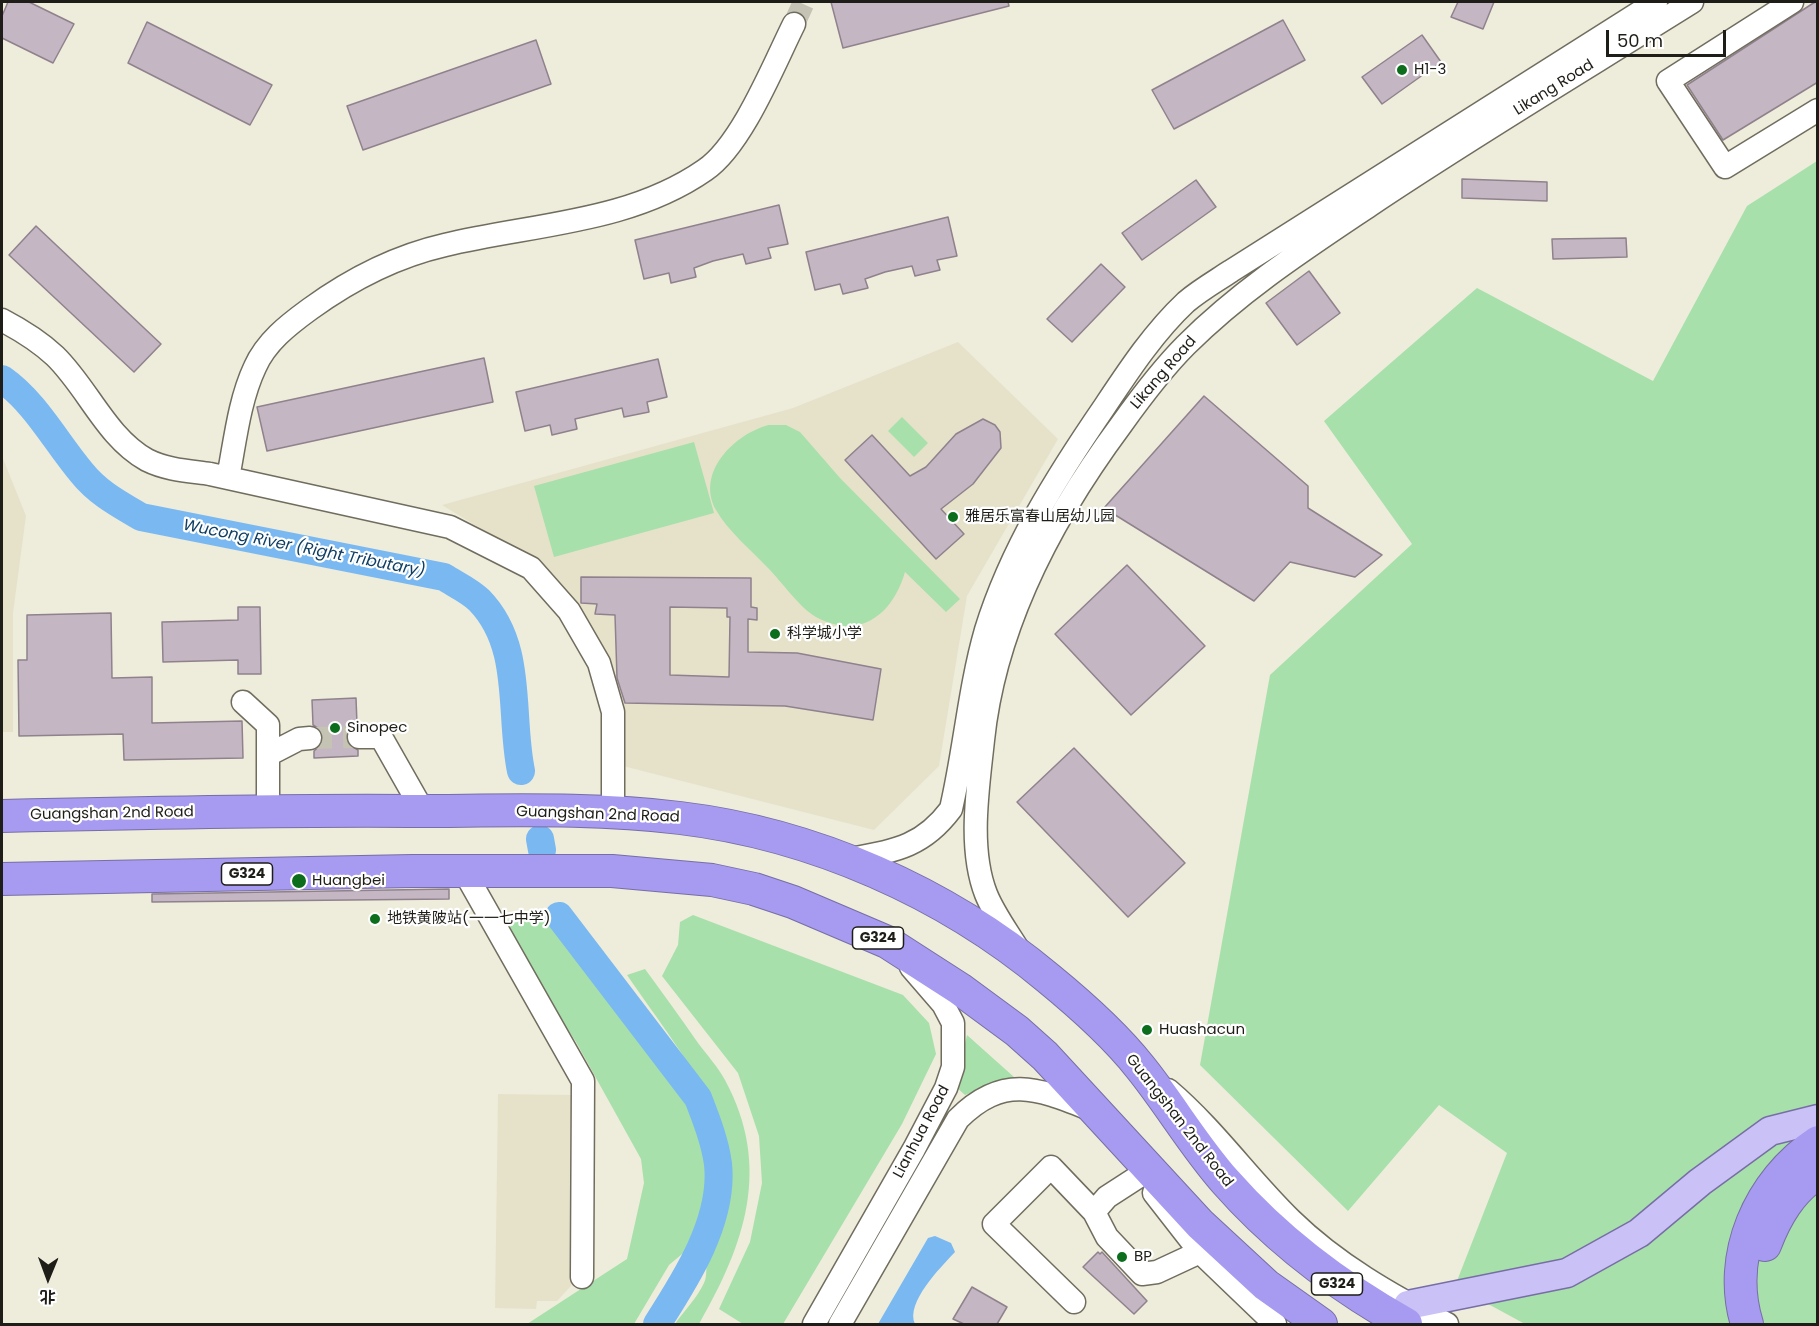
<!DOCTYPE html>
<html>
<head>
<meta charset="utf-8">
<style>
	body { margin:0 }
	#map { position:relative; width:1819px; height:1326px; overflow:hidden; background:#eeecdb; font-family:Poppins,"Noto Sans SC",sans-serif }
	canvas { display:block }
	.frame { position:absolute; inset:0; border:3px solid #1e1d17; pointer-events:none }
	.north { position:absolute; left:18px; top:1248px; width:60px; height:60px; -webkit-text-stroke:4px #fff; paint-order:stroke; rotate:181deg; font-size:16px; font-weight:700; line-height:24px; text-align:center; color:#1e1d17 }
	.north::after { content:''; display:block; margin:auto; width:21px; height:27px; background:#1e1d17; clip-path:polygon(50% 0,100% 100%,50% 72%,0 100%) }
	.scale { position:absolute; left:1606px; top:30px; width:120px; height:27px; box-sizing:border-box; border:3px solid #1e1d17; border-top:0; padding-left:8px; font-size:18px; line-height:21px; white-space:nowrap; color:#1e1d17; -webkit-text-stroke:4px #fff; paint-order:stroke }
</style>
</head>
<body>
<div id="map">
<canvas width="1819" height="1326"></canvas>
<div class="frame"></div>
<div class="north">北</div>
<div class="scale">50 m</div>
</div>
<script>
const context = document.querySelector('canvas').getContext('2d');
context.lineJoin = 'round';
function fillPath(path, color) { context.fillStyle = color; context.fill(path, 'evenodd'); }
function trace(path, color, width, dash) { context.strokeStyle = color; context.lineWidth = width; context.lineCap = dash ? 'butt' : 'round'; context.setLineDash(dash || []); context.stroke(path); }
function write(font, color, halo, rows, align = 'center') {
  context.font = font + ' Poppins,"Noto Sans SC",sans-serif'; context.lineWidth = 4.5; context.setLineDash([]); context.textBaseline = 'middle'; context.strokeStyle = halo; context.fillStyle = color; for (const [text, x, y, turn = 0] of rows) {
    context.save(); context.translate(x, y); context.rotate((+turn || 0) * Math.PI / 180); context.textAlign = isNaN(turn) ? turn : align; if (halo) context.strokeText(text, 0, 0); context.fillText(text, 0, 0); context.restore();
  }
}
fillPath(new Path2D(`
	M958,342l100,97 -91,157 -28,170 -65,64 -255,-65 -5,-70 -79,-133 -93,-57 351,-97z
	M2,456l24,60 -13,97v119h-11z
	M498,1094l75,1 -2,191 -14,15h-20l-1,8 -41,-1z`), '#e6e2ca');
fillPath(new Path2D(`
	M1817,161v1163h-292l-70,-38 52,-133 -68,-48 -91,106 -148,-146 70,-390 142,-131 -88,-123 153,-133 176,93 94,-175z
	M902,417l26,26 -14,14 -26,-26z
	M769,425h17l14,7 40,46 120,121 -14,13 -41,-40c-12,42 -45,69 -89,45 -16,-9 -35,-36 -48,-49 -17,-18 -40,-37 -52,-58 -21,-38 20,-77 53,-85z
	M694,442l20,71 -160,44 -20,-71z
	M693,915l210,80 26,28 7,31 -34,70 -119,200h-40l-24,-15 31,-67 12,-59 -3,-47 -21,-63 -76,-97 16,-31 2,-23z
	M553,919l143,192 14,55 -3,41 -7,20 -12,22 -19,16 -35,59h-107l100,-65 17,-76 -3,-24 -65,-117 -52,-79 -20,-43z
	M645,969c18,25 36,49 53,74 9,12 20,24 27,37 47,87 20,164 -26,244h-24c9,-13 22,-26 29,-41 4,-8 1,-18 4,-27 15,-45 26,-95 7,-142 -21,-49 -58,-95 -88,-139z
	M967,1035l47,42 -49,18 -10,-9z`), '#a7e0ab');
fillPath(new Path2D(`
	M935,1236l16,7 4,9c-14,15 -50,51 -40,72h-37l50,-86z`), '#79b8f1');
trace(new Path2D(`
	M2,379c34,24 53,62 80,94 16,20 37,31 59,44l303,60c11,7 26,14 35,23 45,46 30,113 42,171
	M540,839l2,11
	M559,916l139,182c8,21 17,43 20,66 6,56 -32,115 -61,160`), '#79b8f1', 28);
const building = new Path2D(`
	M8,2h21l45,22 -21,39 -51,-25v-22z
	M831,2h177l1,4 -166,42z
	M1458,2h36l-11,27 -32,-12z
	M1815,2h3v80l-95,58 -36,-55z
	M1283,20l22,40 -131,69 -22,-39z
	M147,22l125,63 -22,40 -122,-62z
	M1422,35l19,27 -59,42 -20,-27z
	M536,40l15,44 -188,66 -16,-44z
	M1462,179l85,3v19l-85,-3z
	M1196,180l20,27 -74,53 -20,-27z
	M779,205l9,39 -20,4 3,10 -25,6 -3,-10 -30,7 -19,7 2,9 -25,6 -2,-10 -25,6 -9,-39z
	M948,217l9,39 -20,4 3,10 -25,6 -3,-10 -27,6 -20,7 3,9 -25,6 -3,-10 -25,6 -9,-38z
	M36,226l125,118 -27,28 -125,-117z
	M1626,238l1,19 -74,2 -1,-20z
	M1101,264l24,23 -53,55 -25,-23z
	M1309,271l31,42 -43,32 -31,-42z
	M484,358l9,44 -226,49 -10,-44z
	M658,359l9,38 -20,5 2,10 -25,5 -2,-9 -47,11 2,10 -25,6 -2,-10 -25,6 -9,-39z
	M1204,396l104,90v22l74,47 -27,22 -65,-15 -36,39 -150,-93z
	M983,419l12,6 5,7 1,16 -28,36 -32,25 23,25 -28,25 -91,-99 27,-25 38,41 16,-9 30,-33z
	M1127,565l78,81 -74,69 -76,-81z
	M581,577l170,1v29l6,1v12l-9,-1v33l49,1 84,16 -8,51 -88,-14 -160,-3 -8,-25 -2,-63 -20,-1 2,-10 -16,-1zM670,607l57,1v9h3l-1,60 -59,-2z
	M238,607h22l1,67h-23v-14l-75,2 -1,-40 76,-2z
	M111,613l1,65 40,-1v46l90,-2 1,37 -119,2 -1,-26 -104,2 -1,-76h9v-45z
	M356,698l1,26 -9,6 -2,8 2,6 10,6v6l-44,2v-7l8,-7 1,-7 -2,-7 -8,-5 -1,-25z
	M1074,748l111,115 -57,54 -111,-115z
	M449,889v10l-297,3v-8z
	M1098,1252l2,2 2,-2 45,49 -13,13 -51,-47z
	M972,1287l35,20 -10,17h-33l-11,-5z`);
fillPath(building, '#c4b6c2');
trace(building, '#8f828d', 1.5);
trace(new Path2D(`
	M794,24l10,-22
	M310,738l49,-1`), '#c4c3b4', 22, [22, 11]);
const minor = new Path2D(`
	M1792,2l-124,79 57,86 93,-57
	M2,320c19,10 37,21 53,36 33,32 51,81 92,104 20,10 42,11 63,14l240,53 81,41 38,43 30,52 14,49v101
	M228,478c7,-36 11,-77 27,-111 11,-25 33,-42 55,-58 40,-29 87,-53 135,-64 87,-21 184,-22 260,-75 37,-25 69,-106 89,-146
	M243,702l25,23v85
	M359,737h22l42,74
	M268,755l31,-16 11,-1
	M845,860c47,-9 76,-11 106,-51 14,-60 18,-120 35,-179 25,-81 71,-154 119,-224 24,-36 49,-74 81,-104 14,-12 30,-21 45,-31l425,-269
	M464,871l119,210 -1,196
	M1018,949c-11,-18 -24,-35 -32,-55 -18,-46 -8,-106 -3,-154 12,-116 69,-222 138,-315 20,-28 41,-56 65,-80 55,-55 120,-97 184,-140 106,-71 215,-136 322,-203
	M1168,1090c46,39 80,88 123,130 45,44 101,76 156,104
	M1141,1175l-34,22 -13,15 13,25 35,37 15,-2 43,-20
	M1154,1193l46,59 75,72
	M1074,1302l-80,-78 57,-57 43,45
	M814,1324l100,-175 32,-61 7,-21v-44l-10,-19 -32,-37
	M840,1324l118,-205c46,-46 81,-30 134,-9`);
const major = new Path2D(`
	M1408,1305l159,-32 72,-40 61,-51 70,-51 48,-12`);
const highway = new Path2D(`
	M2,816c135,-3 271,-6 407,-5 90,0 181,-4 271,7 133,16 265,74 368,160 33,27 66,56 92,89 30,37 54,79 86,115 52,59 112,104 180,142
	M2,879l410,-8h200l100,9 42,9 39,13 94,40 73,47 57,42 28,25 155,168 66,61 55,39
	M1765,1245c11,-29 26,-55 53,-72
	M1747,1324c-21,-68 12,-143 71,-182`);
trace(minor, '#706d5f', 25);
trace(major, '#776ea5', 31);
trace(highway, '#776ea5', 34);
trace(minor, '#fff', 22);
trace(major, '#cac2f7', 28);
trace(highway, '#a79af1', 32);
for (const [x, y, r, color] of [
	[1402,70,6,"#0c6e1c"],
	[953,517,6,"#0c6e1c"],
	[775,634,6,"#0c6e1c"],
	[335,728,6,"#0c6e1c"],
	[299,881,8,"#0c6e1c"],
	[375,919,6,"#0c6e1c"],
	[1147,1030,6,"#0c6e1c"],
	[1122,1257,6,"#0c6e1c"]
]) { const dot = new Path2D(); dot.arc(x, y, r, 0, 2 * Math.PI); context.fillStyle = color; context.fill(dot); trace(dot, '#fff', 2); }
for (const [x, y, w] of [
	[247,874,51],
	[878,938,51],
	[1337,1284,51]
]) { const box = new Path2D(); box.roundRect(x - w / 2, y - 11, w, 22, 4.5); context.fillStyle = '#fff'; context.fill(box); trace(box, '#1e1d17', 1.5); }
write('bold 14px', '#1e1d17', null, [
	["G324",247,874],
	["G324",878,938],
	["G324",1337,1284]
]);
write('15px', '#1e1d17', '#fff', [
	["H1-3",1414,70],
	["雅居乐富春山居幼儿园",965,517],
	["科学城小学",787,634],
	["Sinopec",347,728],
	["Huangbei",312,881],
	["地铁黄陂站(一一七中学)",387,919],
	["Huashacun",1159,1030],
	["BP",1134,1257]
], 'left');
write('15px', '#1e1d17', '#fff', [
	["Likang Road",1554,88,-32],
	["Likang Road",1164,373,-49],
	["Guangshan 2nd Road",112,814,-1],
	["Guangshan 2nd Road",598,815,2],
	["Guangshan 2nd Road",1179,1121,52],
	["Lianhua Road",922,1132,-62]
]);
write('italic 16px', '#0f3f63', '#fff', [
	["Wucong River (Right Tributary)",304,549,11]
]);
</script>
</body>
</html>
